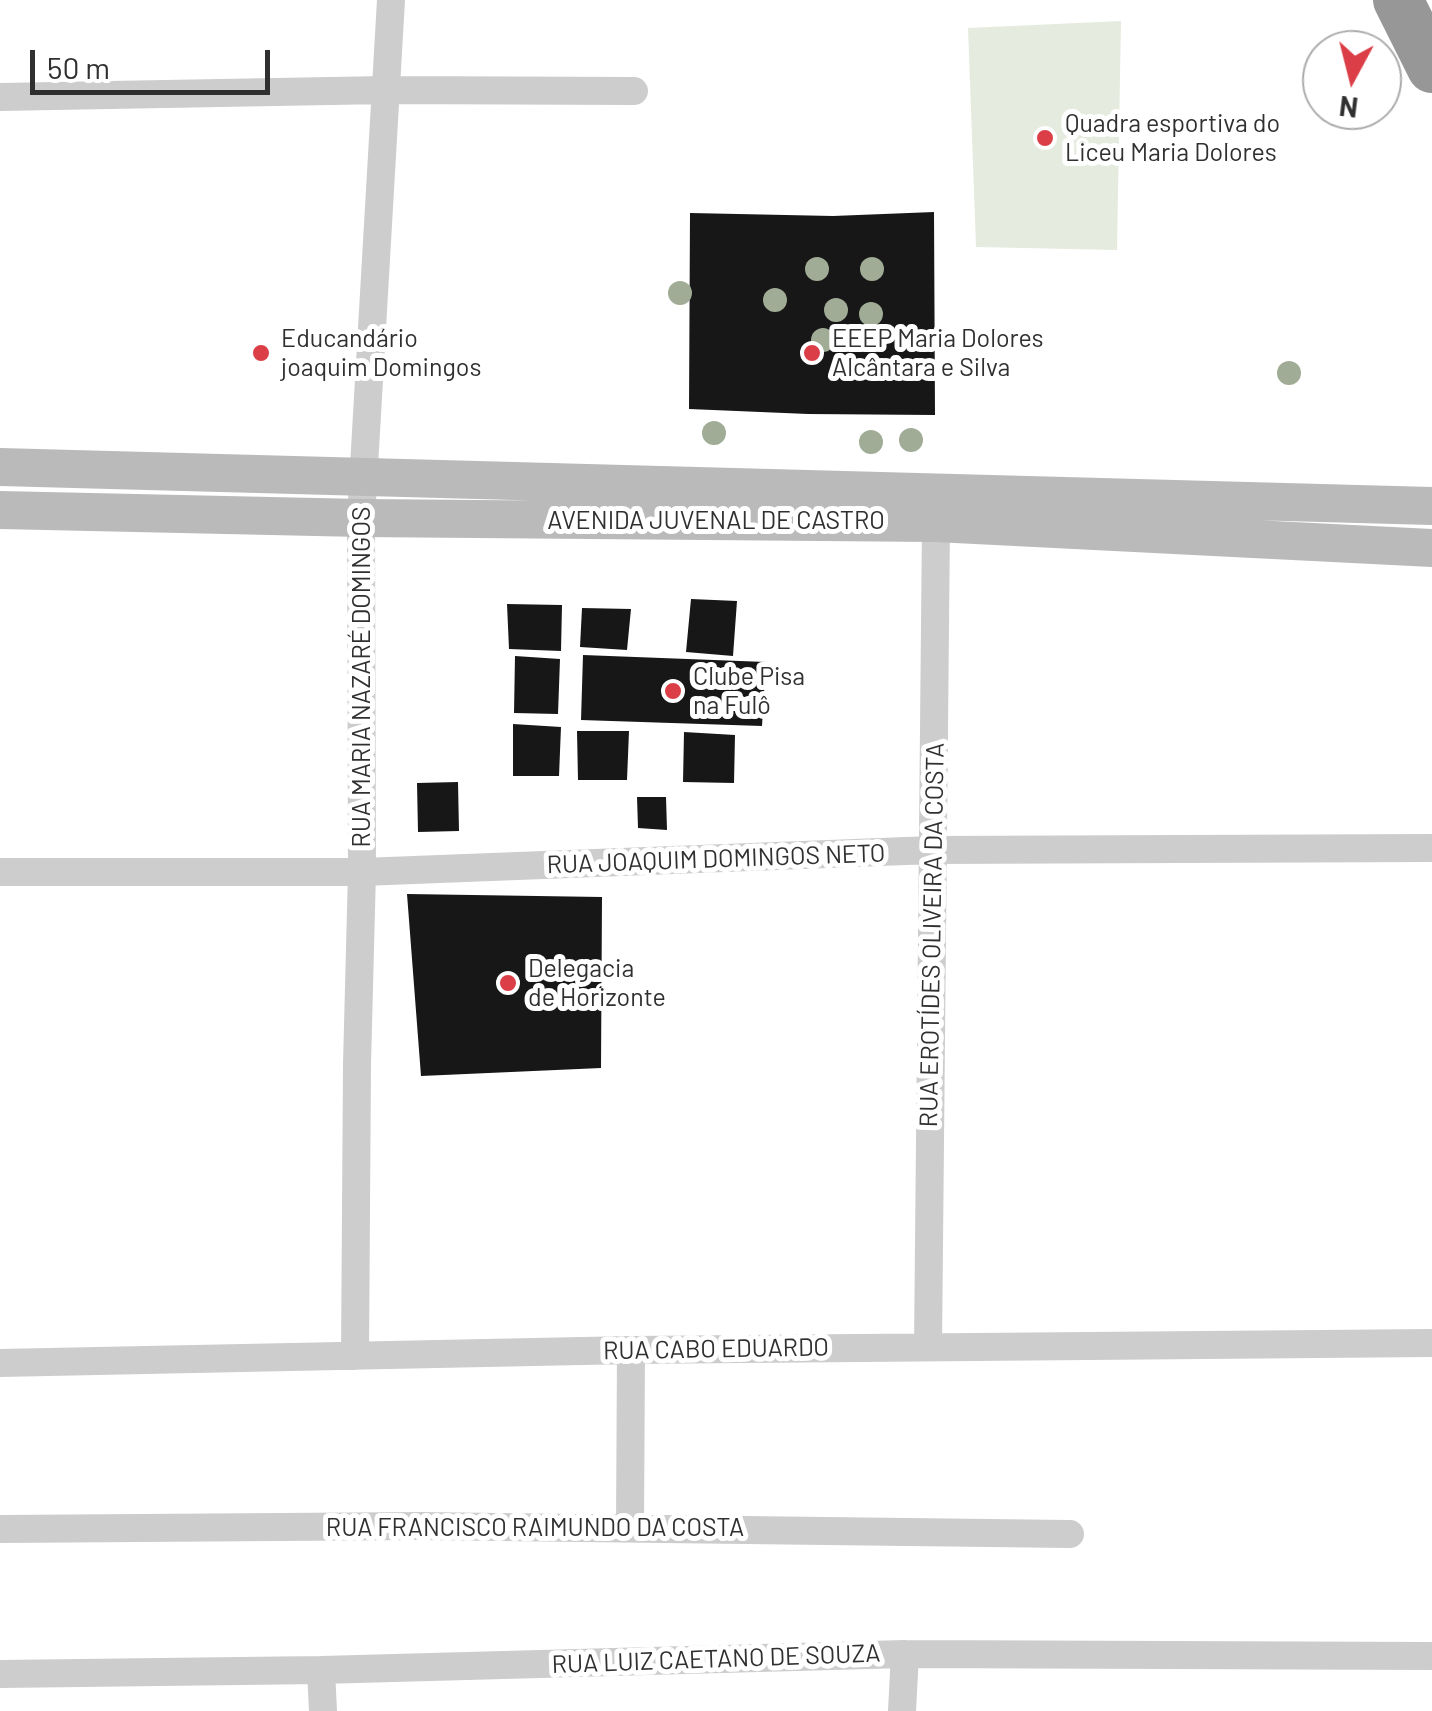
<!DOCTYPE html>
<html>
<head>
<meta charset="utf-8">
<style>
	body { margin:0 }
	#map { position:relative; width:1432px; height:1711px; overflow:hidden; background:#fff; font-family:Barlow,sans-serif }
	canvas { display:block }
	.north { position:absolute; left:1302px; top:30px; width:100px; height:100px; box-sizing:border-box; background:#fff; border:2px solid #acacac; border-radius:50%; rotate:187deg; font-size:28px; font-weight:700; line-height:40px; text-align:center; color:#303030 }
	.north::after { content:''; display:block; margin:auto; width:35px; height:45px; background:#db3e46; clip-path:polygon(50% 0,100% 100%,50% 72%,0 100%) }
	.scale { position:absolute; left:30px; top:50px; width:240px; height:45px; box-sizing:border-box; border:5px solid #303030; border-top:0; padding-left:12px; font-size:30px; line-height:35px; white-space:nowrap; color:#303030; -webkit-text-stroke:8px #fff; paint-order:stroke }
</style>
</head>
<body>
<div id="map">
<canvas width="1432" height="1711"></canvas>
<div class="north">N</div>
<div class="scale">50 m</div>
</div>
<script>
const context = document.querySelector('canvas').getContext('2d');
context.lineJoin = 'round';
function fillPath(path, color) { context.fillStyle = color; context.fill(path, 'evenodd'); }
function trace(path, color, width, dash) { context.strokeStyle = color; context.lineWidth = width; context.lineCap = dash ? 'butt' : 'round'; context.setLineDash(dash || []); context.stroke(path); }
function write(font, color, halo, rows, align = 'center') {
  context.font = font + ' Barlow,sans-serif'; context.lineWidth = 10; context.setLineDash([]); context.textBaseline = 'middle'; context.strokeStyle = halo; context.fillStyle = color; for (const [text, x, y, turn = 0] of rows) {
    context.save(); context.translate(x, y); context.rotate((+turn || 0) * Math.PI / 180); context.textAlign = isNaN(turn) ? turn : align; if (halo) context.strokeText(text, 0, 0); context.fillText(text, 0, 0); context.restore();
  }
}
fillPath(new Path2D(`
	M1121,21l-4,229 -141,-3 -8,-219z`), '#e5ecdf');
fillPath(new Path2D(`
	M934,212l1,203 -127,-1 -119,-5 1,-196 143,3z
	M691,599l46,2 -4,55 -47,-4z
	M507,604l55,1 -1,46 -52,-2z
	M582,608l49,1 -4,41 -47,-3z
	M583,655l183,7 -4,64 -181,-6z
	M515,656l45,3 -2,55 -44,-1z
	M513,724l48,3 -2,49h-46z
	M577,731h52l-2,49h-49z
	M684,732l51,3 -1,48 -51,-1z
	M458,782l1,49 -41,1 -1,-49z
	M637,797h29l1,33 -29,-2z
	M407,894l195,3 -1,171 -180,8z`), '#171717');
trace(new Path2D(`
	M0,97l385,-7 249,1
	M0,872h362l570,-22 500,-2
	M928,1347l8,-824
	M355,1356l2,-292 5,-192 -1,-354 30,-518
	M0,1363l631,-13 801,-7
	M630,1527l1,-177
	M0,1529l419,-3 651,8
	M321,1670l2,41
	M0,1674l321,-4 584,-16 527,2
	M902,1711l3,-57`), '#cdcdcd', 28);
trace(new Path2D(`
	M0,467l1432,39
	M0,510l361,8 575,5 496,25`), '#bababa', 38);
trace(new Path2D(`
	M1398,0l34,68`), '#979797', 50);
context.fillStyle = '#a0ac95';
for (const [x, y] of [
	[817,269],
	[872,269],
	[680,293],
	[775,300],
	[836,310],
	[871,314],
	[823,340],
	[1289,373],
	[714,433],
	[911,440],
	[871,442]
]) { context.beginPath(); context.arc(x, y, 12, 0, 2 * Math.PI); context.fill(); }
for (const [x, y, r, color] of [
	[1045,138,10,"#db3e46"],
	[261,353,10,"#db3e46"],
	[812,353,10,"#db3e46"],
	[673,691,10,"#db3e46"],
	[508,983,10,"#db3e46"]
]) { const dot = new Path2D(); dot.arc(x, y, r, 0, 2 * Math.PI); context.fillStyle = color; context.fill(dot); trace(dot, '#fff', 4); }
write('25px', '#303030', '#fff', [
	["Quadra esportiva do",1065,124],
	["Liceu Maria Dolores",1065,153],
	["Educandário",281,339],
	["joaquim Domingos",281,368],
	["EEEP Maria Dolores",832,339],
	["Alcântara e Silva",832,368],
	["Clube Pisa",693,677],
	["na Fulô",693,706],
	["Delegacia",528,969],
	["de Horizonte",528,998]
], 'left');
write('25px', '#303030', '#fff', [
	["AVENIDA JUVENAL DE CASTRO",716,521],
	["RUA MARIA NAZARÉ DOMINGOS",362,677,-90],
	["RUA JOAQUIM DOMINGOS NETO",716,859,-2],
	["RUA EROTÍDES OLIVEIRA DA COSTA",932,935,-89],
	["RUA CABO EDUARDO",716,1349,-1],
	["RUA FRANCISCO RAIMUNDO DA COSTA",535,1528],
	["RUA LUIZ CAETANO DE SOUZA",716,1659,-2]
]);
</script>
</body>
</html>
